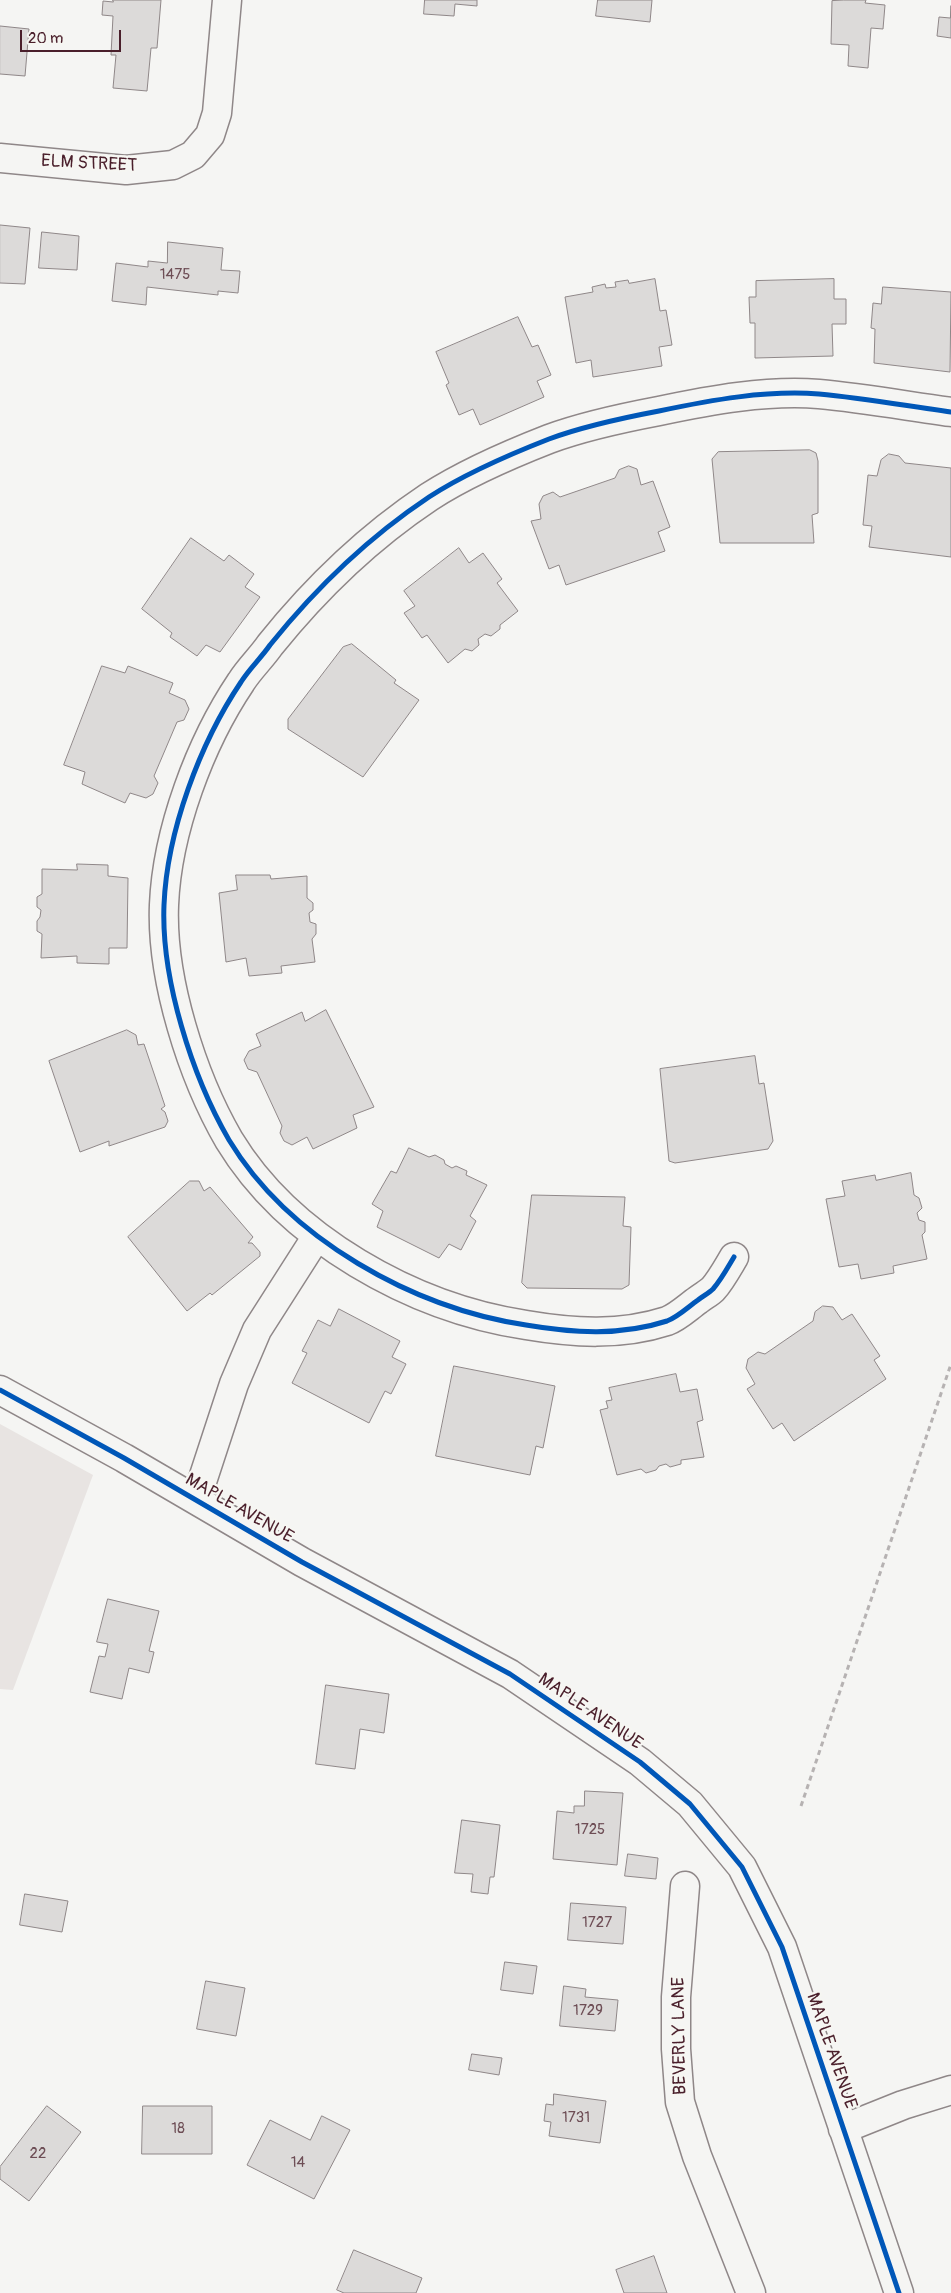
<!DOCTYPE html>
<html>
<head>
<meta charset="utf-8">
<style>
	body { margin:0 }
	#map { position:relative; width:951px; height:2293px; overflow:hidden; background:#f5f5f3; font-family:Pangolin,sans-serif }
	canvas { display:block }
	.scale { position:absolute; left:20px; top:30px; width:101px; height:22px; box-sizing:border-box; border:2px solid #4a1f2b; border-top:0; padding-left:6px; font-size:15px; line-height:18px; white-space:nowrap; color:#4a1f2b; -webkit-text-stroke:4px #f6f6f2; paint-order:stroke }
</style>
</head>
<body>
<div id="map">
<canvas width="951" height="2293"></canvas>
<div class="scale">20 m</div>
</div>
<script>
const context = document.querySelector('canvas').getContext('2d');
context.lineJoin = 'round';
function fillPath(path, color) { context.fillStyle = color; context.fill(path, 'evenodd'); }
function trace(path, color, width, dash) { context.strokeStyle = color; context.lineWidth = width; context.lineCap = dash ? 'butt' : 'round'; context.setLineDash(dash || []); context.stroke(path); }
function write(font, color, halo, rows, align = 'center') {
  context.font = font + ' Pangolin,sans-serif'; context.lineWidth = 4.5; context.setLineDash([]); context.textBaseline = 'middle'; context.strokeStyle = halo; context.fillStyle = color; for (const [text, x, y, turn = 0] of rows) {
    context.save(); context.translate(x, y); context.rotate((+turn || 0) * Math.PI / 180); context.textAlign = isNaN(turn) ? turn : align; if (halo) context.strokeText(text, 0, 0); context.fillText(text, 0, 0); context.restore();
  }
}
fillPath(new Path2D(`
	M0,1424l93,51 -80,215 -13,-1z`), '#e8e4e2');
const building = new Path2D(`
	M113,0h48l-4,48h-6l-4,43 -34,-3 3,-33h-5l2,-39 -11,-1 1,-14 10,1z
	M425,0h52v6l-22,-2 -1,12 -30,-2z
	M598,0h54l-2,22 -54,-6z
	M844,0h22l-1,3 20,2 -2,24 -12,-1 -3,40 -20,-2 1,-21 -18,-1 1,-43z
	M951,6v32l-14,-2 2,-19 11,1z
	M0,26l29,3 -4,47 -25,-2z
	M0,225l30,3 -5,56 -25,-1z
	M42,232l37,4 -2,34 -38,-2z
	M168,242l55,6 -2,22 19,1 -2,22 -20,-2v4l-71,-8 -1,18 -34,-4 4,-38 32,4v-6l19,2z
	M655,279l5,32 6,-1 6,35 -13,2 3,19 -69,11 -2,-17 -15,3 -11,-66 28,-5 -1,-5 13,-3 1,4 10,-1 -1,-5 13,-2 1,3z
	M834,279v20h12v25h-14l1,32 -78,2v-35h-5l-1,-26h7v-16z
	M883,287l68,5 -1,80 -76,-9 1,-34 -4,-1 2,-25 8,1z
	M518,317l14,30 6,-2 13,30 -14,6 7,16 -64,28 -7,-16 -14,6 -13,-30 3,-2 -13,-31z
	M810,450l6,3 2,8v52l-6,2 2,28h-94l-8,-84 6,-7z
	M889,454l10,2 6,7 46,5v89l-82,-10 3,-21 -9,-1 5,-50 9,1 4,-16z
	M629,466l8,3 4,16 12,-4 17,46 -12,5 7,19 -99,34 -7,-20 -10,4 -18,-48 10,-2 -2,-15 4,-8 10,-4 7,5 55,-19 4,-8z
	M191,538l33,23 5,-6 25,19 -9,13 15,10 -40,55 -14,-7 -9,11 -27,-19 2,-4 -30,-24z
	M459,548l10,15 14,-10 19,26 -5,4 21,28 -18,14v4l-9,7 -6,-2 -7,5 1,6 -7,6 -7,-2 -17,14 -21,-28 -5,3 -18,-25 11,-7 -11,-15z
	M352,644l44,36 -2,3 25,17 -56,77 -75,-48v-10l55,-72z
	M102,666l23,7 3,-7 45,17 -4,10 16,7 4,9 -5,11 -7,2 -23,54 4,7 -5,11 -7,4 -16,-5 -5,10 -43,-19 3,-12 -21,-7z
	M77,864l31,1v11l20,2 -1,70h-18v16l-32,-1v-7l-36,2 1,-24 -5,-3v-10l3,-4 1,-7 -4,-3v-10l5,-3v-25l35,1z
	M236,875h34l1,4 36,-3v22l6,5v7l-4,3 1,9 6,2v10l-4,5 3,23 -34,4 1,7 -33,3 -3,-18 -20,4 -7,-69 18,-3z
	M326,1010l48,97 -21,8 4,13 -44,21 -6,-12 -15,8 -8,-4 -4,-8 2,-7 -25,-54 -9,-3 -4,-9 5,-9 12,-5 -5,-12 46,-22 3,9z
	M127,1030l9,5 2,10 6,-1 21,62 -4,3 4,3 3,9 -3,6 -56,19v-5l-29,11 -31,-91z
	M755,1056l4,28 5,-1 9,58 -5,8 -93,14 -6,-2 -9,-92z
	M409,1148l20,9 6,-2 9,5 1,4 7,4 4,-2 11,5 -1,4 21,10 -17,31 6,5 -15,29 -12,-6 -10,14 -62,-31 6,-16 -11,-7 19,-33 5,2z
	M911,1173l3,22 5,3 3,10 -5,5 2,7 6,2v10l-3,3 5,24 -34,7 1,7 -33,6 -3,-15 -19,3 -13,-68 19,-3 -3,-15 33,-6 1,5z
	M190,1181h9l5,10 6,-4 43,50 -5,6h4l8,9v4l-48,39 -2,-2 -23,18 -59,-74z
	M532,1195l93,2 -2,29 8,1 -2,58 -7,4 -95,-1 -5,-5z
	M823,1306l10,1 9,13 10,-6 28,42 -6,4 12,19 -92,62 -12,-18 -9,6 -26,-40 8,-5 -9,-16 2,-9 10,-7 7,2 48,-33 2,-9z
	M339,1309l61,32 -8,16 14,7 -15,30 -6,-3 -16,32 -77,-40 15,-30 -5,-2 16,-31 12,6z
	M454,1366l101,20 -12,62 -7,-2 -6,29 -94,-19z
	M676,1374l4,18 17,-3 6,31 -6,2 7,35 -23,3v4l-11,3 -4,-3 -7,2 -3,4 -10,3 -5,-4 -24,6 -17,-65 8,-2 -2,-7 6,-1 -3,-12z
	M108,1599l51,12 -10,40 5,1 -5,21 -20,-5 -7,31 -32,-7 9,-36 6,1 3,-13 -11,-2z
	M326,1685l63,9 -5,39 -24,-4 -5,40 -39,-5z
	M585,1791l38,2 -6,72 -64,-6 4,-48 17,2v-7h10z
	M462,1820l38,5 -6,52h-4l-2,17 -17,-2 2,-18 -18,-1z
	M628,1854l30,4 -2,21 -31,-3z
	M25,1894l43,7 -6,31 -42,-7z
	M571,1903l55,4 -3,37 -55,-4z
	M505,1962l32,4 -4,28 -32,-4z
	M206,1981l39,7 -9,48 -39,-7z
	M564,1986l22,3 -1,8 33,3 -3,31 -55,-5z
	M472,2054l30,4 -3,17 -30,-5z
	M554,2094l52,7 -6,42 -51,-7 2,-14 -7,-1 2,-17 7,1z
	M47,2106l34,26 -52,69 -29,-22v-12z
	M143,2106h69v48h-70z
	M322,2116l28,14 -36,69 -67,-34 23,-45 40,20z
	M354,2250l68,28 -6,15h-72l-7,-3z
	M654,2256l13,37h-43l-8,-23z`);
fillPath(building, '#dcdad9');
trace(building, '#8f8788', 1);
const minor = new Path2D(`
	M0,158l126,12 47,-5 20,-10 17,-20 7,-22 10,-113
	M734,1257c-6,10 -13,23 -21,32 -4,4 -10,7 -15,11 -10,7 -20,17 -31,21 -46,15 -94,12 -141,4 -113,-17 -237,-86 -297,-185 -37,-64 -68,-161 -65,-235 3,-74 36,-162 77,-223 8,-13 20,-24 29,-37 45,-56 99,-108 159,-148 37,-24 79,-42 120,-58 35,-13 73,-21 110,-28 52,-11 107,-21 160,-17 44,4 88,12 132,18
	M0,1390l124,68 178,104 208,112 130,88 50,42 52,63 40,80 117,346
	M196,1500l38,-116 23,-54 60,-94
	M685,1886l-9,111v52l4,53 17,54 54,137
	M843,2129l60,-24 48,-15`);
trace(minor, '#8f8788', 31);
trace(new Path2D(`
	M801,1806l150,-442`), '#b6b2b2', 3, [5, 4]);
trace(minor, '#f5f5f3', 28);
trace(new Path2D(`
	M734,1257c-6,10 -13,23 -21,32 -4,4 -10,7 -15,11 -10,7 -20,17 -31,21 -46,15 -94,12 -141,4 -113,-17 -237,-86 -297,-185 -37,-64 -68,-161 -65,-235 3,-74 36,-162 77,-223 8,-13 20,-24 29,-37 45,-56 99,-108 159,-148 37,-24 79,-42 120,-58 35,-13 73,-21 110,-28 52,-11 107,-21 160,-17 44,4 88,12 132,18
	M0,1390l124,68 178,104 208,112 130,88 50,42 52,63 40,80 117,346`), '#0057b8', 5);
write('15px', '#6e4e56', null, [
	["1475",175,275],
	["1725",590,1830],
	["1727",597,1923],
	["1729",588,2011],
	["1731",576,2118],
	["18",178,2129],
	["22",38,2154],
	["14",298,2163]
]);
write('18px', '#4a1f2b', '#f6f6f2', [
	["ELM STREET",89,164,3],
	["MAPLE AVENUE",239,1509,30],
	["MAPLE AVENUE",590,1712,34],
	["BEVERLY LANE",680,2036,-91],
	["MAPLE AVENUE",831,2051,71]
]);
</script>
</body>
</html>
